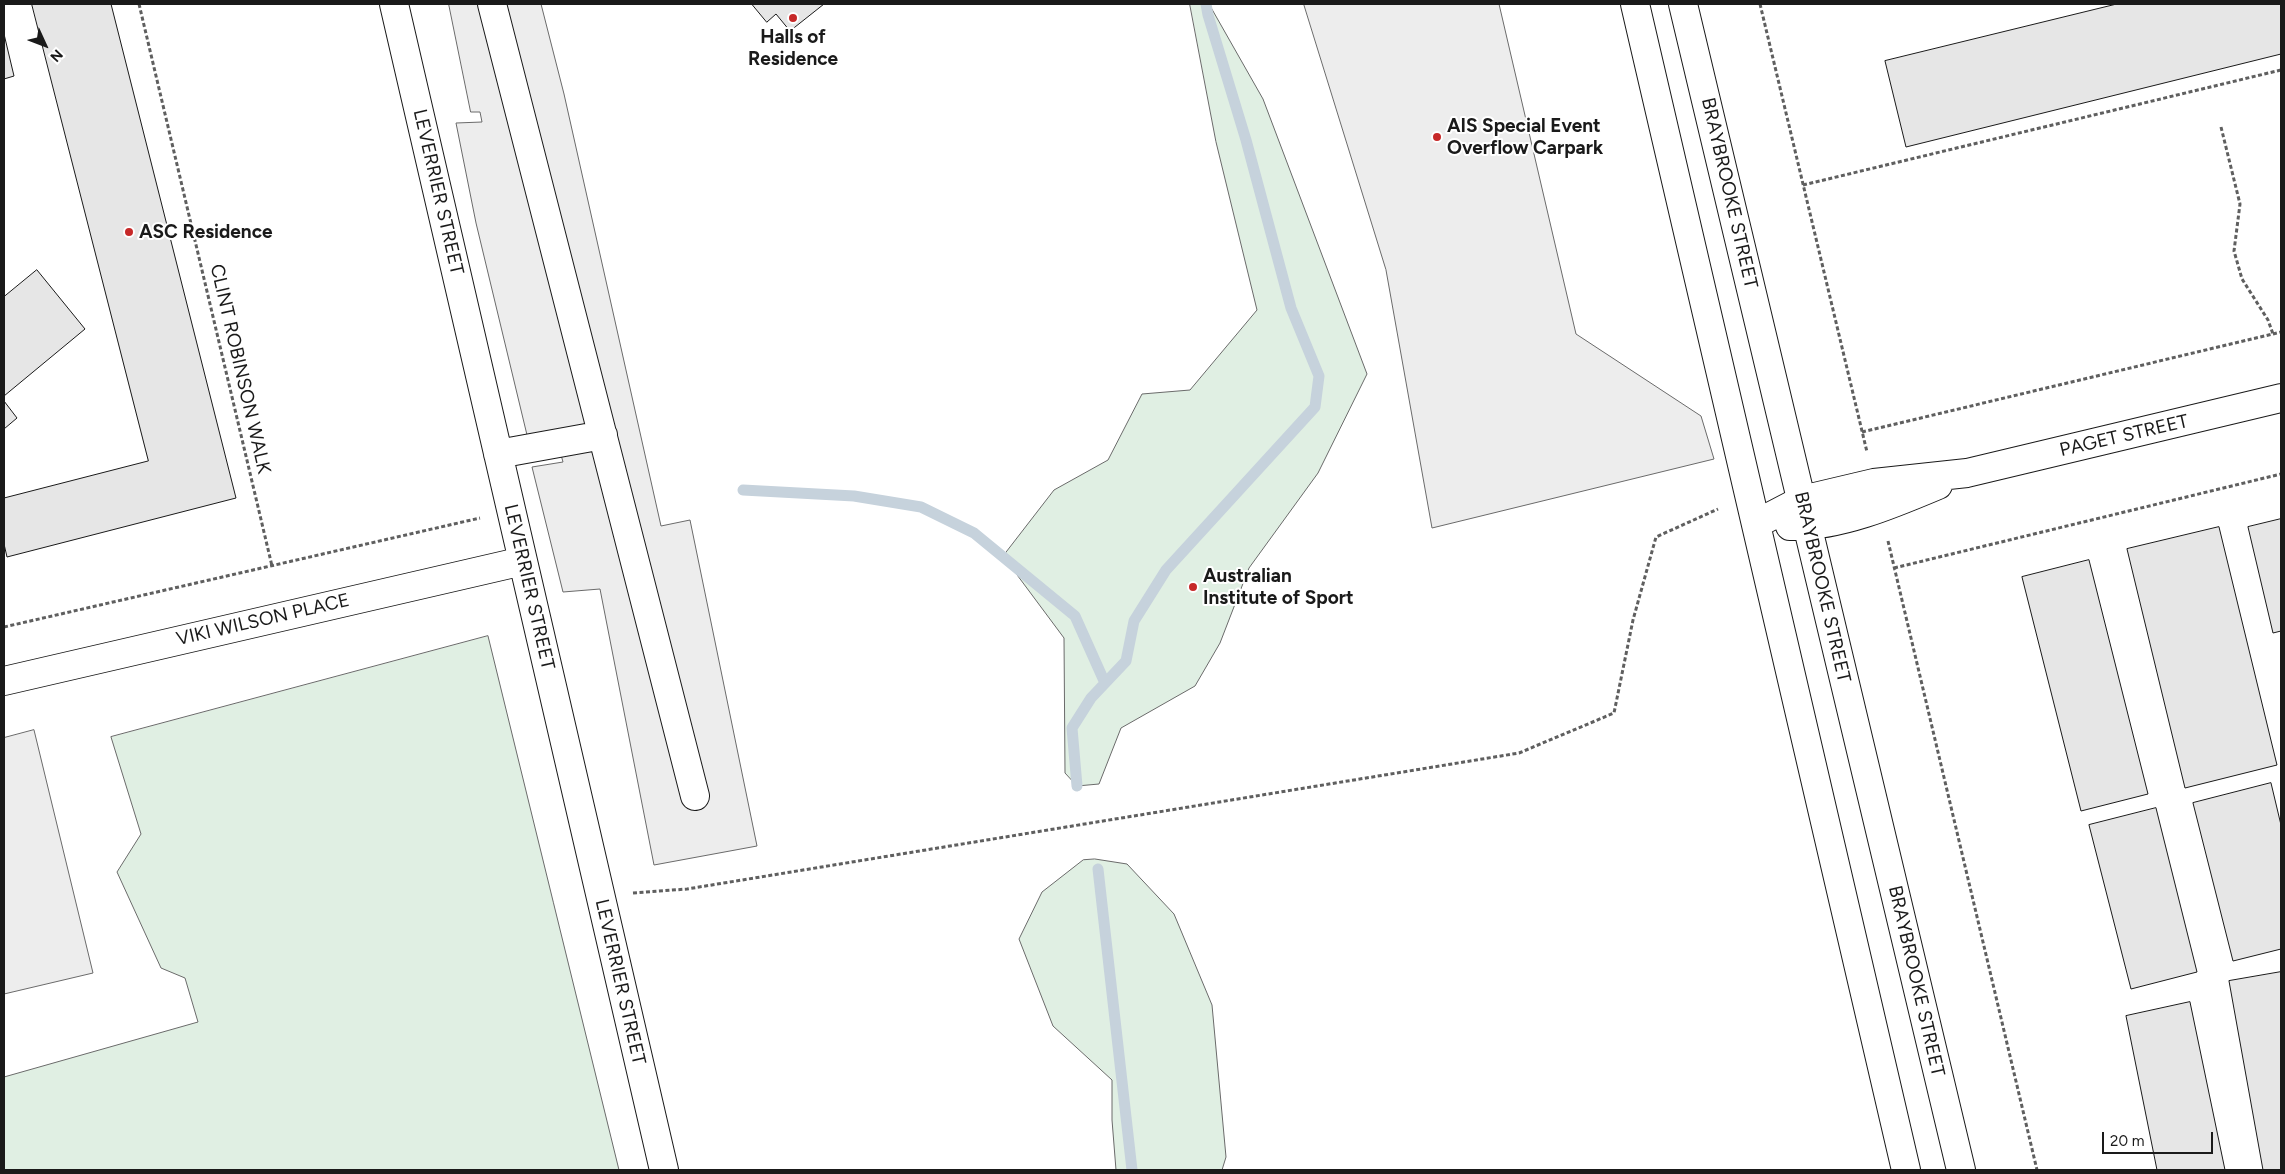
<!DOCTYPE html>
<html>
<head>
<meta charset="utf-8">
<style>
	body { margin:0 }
	#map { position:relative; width:2285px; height:1174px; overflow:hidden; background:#fff; font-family:Figtree,sans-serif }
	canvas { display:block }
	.frame { position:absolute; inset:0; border:5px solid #1a1a1a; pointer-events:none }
	.north { position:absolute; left:20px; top:20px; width:50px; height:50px; -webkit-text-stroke:4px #fff; paint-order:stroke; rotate:133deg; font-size:14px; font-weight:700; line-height:20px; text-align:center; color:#1a1a1a }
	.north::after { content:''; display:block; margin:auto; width:18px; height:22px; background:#1a1a1a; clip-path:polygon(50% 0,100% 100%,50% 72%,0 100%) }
	.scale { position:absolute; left:2102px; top:1132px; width:111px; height:22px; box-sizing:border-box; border:2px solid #1a1a1a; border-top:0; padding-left:6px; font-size:15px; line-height:18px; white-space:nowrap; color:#1a1a1a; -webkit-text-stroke:4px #fff; paint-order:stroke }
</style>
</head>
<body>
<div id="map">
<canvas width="2285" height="1174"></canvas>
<div class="frame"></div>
<div class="north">N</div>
<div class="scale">20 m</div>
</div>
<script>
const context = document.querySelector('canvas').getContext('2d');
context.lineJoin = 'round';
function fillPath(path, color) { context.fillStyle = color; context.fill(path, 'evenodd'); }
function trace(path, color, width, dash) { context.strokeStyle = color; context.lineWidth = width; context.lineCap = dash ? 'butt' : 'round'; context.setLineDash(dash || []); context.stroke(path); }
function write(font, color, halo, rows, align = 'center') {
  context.font = font + ' Figtree,sans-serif'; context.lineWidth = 4; context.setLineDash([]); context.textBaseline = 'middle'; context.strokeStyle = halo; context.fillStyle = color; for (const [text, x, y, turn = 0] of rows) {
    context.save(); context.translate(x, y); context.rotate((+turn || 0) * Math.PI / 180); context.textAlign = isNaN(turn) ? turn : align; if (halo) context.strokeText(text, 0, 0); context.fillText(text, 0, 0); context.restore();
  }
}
const green = new Path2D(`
	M1190,4h19l54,95 104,275 -49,99 -69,95 -29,75 -25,43 -74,42 -22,56 -22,2 -12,-13 -1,-135 -61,-82 51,-66 54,-30 34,-66 48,-4 67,-80 -41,-168z
	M488,636l131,534h-615v-93l194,-55 -13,-44 -24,-10 -44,-96 24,-38 -30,-97z
	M1095,859l32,5 47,50 38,91 14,152 -4,13h-106l-4,-50v-40l-59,-54 -34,-87 23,-47 41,-32z`);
fillPath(green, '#e0efe3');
trace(green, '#6a6a6a', 1);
const parking = new Path2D(`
	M449,4h92l23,90 97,432 29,-6 67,326 -103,19 -54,-276 -37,3 -31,-125 31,-5 -5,-18 -31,-9 -51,-212 -20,-100 26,-1 -2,-10h-9z
	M1304,4h195l77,330 125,82 13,43 -282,69 -46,-258z
	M34,730l59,243 -89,21v-256z`);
fillPath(parking, '#ededed');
trace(parking, '#6a6a6a', 1);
trace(new Path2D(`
	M743,490l111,6 67,11 53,26 101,83 30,67
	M1077,786l-5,-58 19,-30 35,-37 8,-40 32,-51 149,-163 4,-31 -28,-68 -45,-168 -38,-125 -2,-11
	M1098,869l34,301`), '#c6d2dc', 11);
const building = new Path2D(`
	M32,4h79l125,494 -229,59 -3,-13v-46l144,-37z
	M752,4h72l-34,27 -14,-17 -9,8z
	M2117,4h164v50l-375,93 -21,-86z
	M4,34l10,42 -10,3z
	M37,270l48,59 -81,67v-99z
	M4,401l13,17 -13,11z
	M2281,519v112l-8,2 -25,-106z
	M2219,527l58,238 -92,23 -58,-239z
	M2089,560l59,234 -67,17 -59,-234z
	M2271,783l10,42v124l-48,12 -40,-158z
	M2156,808l41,164 -66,17 -42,-164z
	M2281,972v198h-18l-34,-189z
	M2190,1002l35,168h-68l-31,-154z`);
fillPath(building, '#e6e6e6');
trace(building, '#1a1a1a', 1);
const minor = new Path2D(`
	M394,4l270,1166
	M492,4l203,792
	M1635,4l271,1166
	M1683,4l278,1166
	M498,454l105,-19
	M1756,524l46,-24 72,-17 93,-10 314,-75
	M1790,526c49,1 103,-22 148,-41
	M4,681l519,-120`);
trace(minor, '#1a1a1a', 30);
trace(new Path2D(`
	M139,4l133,562
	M1760,4l107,448
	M2221,127l19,77 -6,47 8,28 26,41 5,14
	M1803,185l478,-115
	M1862,432l419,-100
	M1888,541l149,629
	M1894,568l387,-94
	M4,627l476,-109
	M633,893l54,-4 832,-136 95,-40 19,-93 23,-83 62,-28`), '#5f5f5f', 3, [4, 2.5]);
trace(minor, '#fff', 28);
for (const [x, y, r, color] of [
	[793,18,5,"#c62828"],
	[1437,137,5,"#c62828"],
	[129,232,5,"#c62828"],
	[1193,587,5,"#c62828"]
]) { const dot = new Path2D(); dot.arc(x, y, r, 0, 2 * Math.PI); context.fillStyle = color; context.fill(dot); trace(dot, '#fff', 2); }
write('bold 19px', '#1a1a1a', '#fff', [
	["Halls of",793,37,"center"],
	["Residence",793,59,"center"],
	["AIS Special Event",1447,126],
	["Overflow Carpark",1447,148],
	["ASC Residence",139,232],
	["Australian",1203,576],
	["Institute of Sport",1203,598]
], 'left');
write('19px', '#1a1a1a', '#fff', [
	["LEVERRIER STREET",438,192,77],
	["BRAYBROOKE STREET",1729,193,77],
	["CLINT ROBINSON WALK",240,369,77],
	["PAGET STREET",2124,436,-13],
	["LEVERRIER STREET",529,587,77],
	["BRAYBROOKE STREET",1822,587,77],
	["VIKI WILSON PLACE",263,620,-13],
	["BRAYBROOKE STREET",1916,981,77],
	["LEVERRIER STREET",620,982,77]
]);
</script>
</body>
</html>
